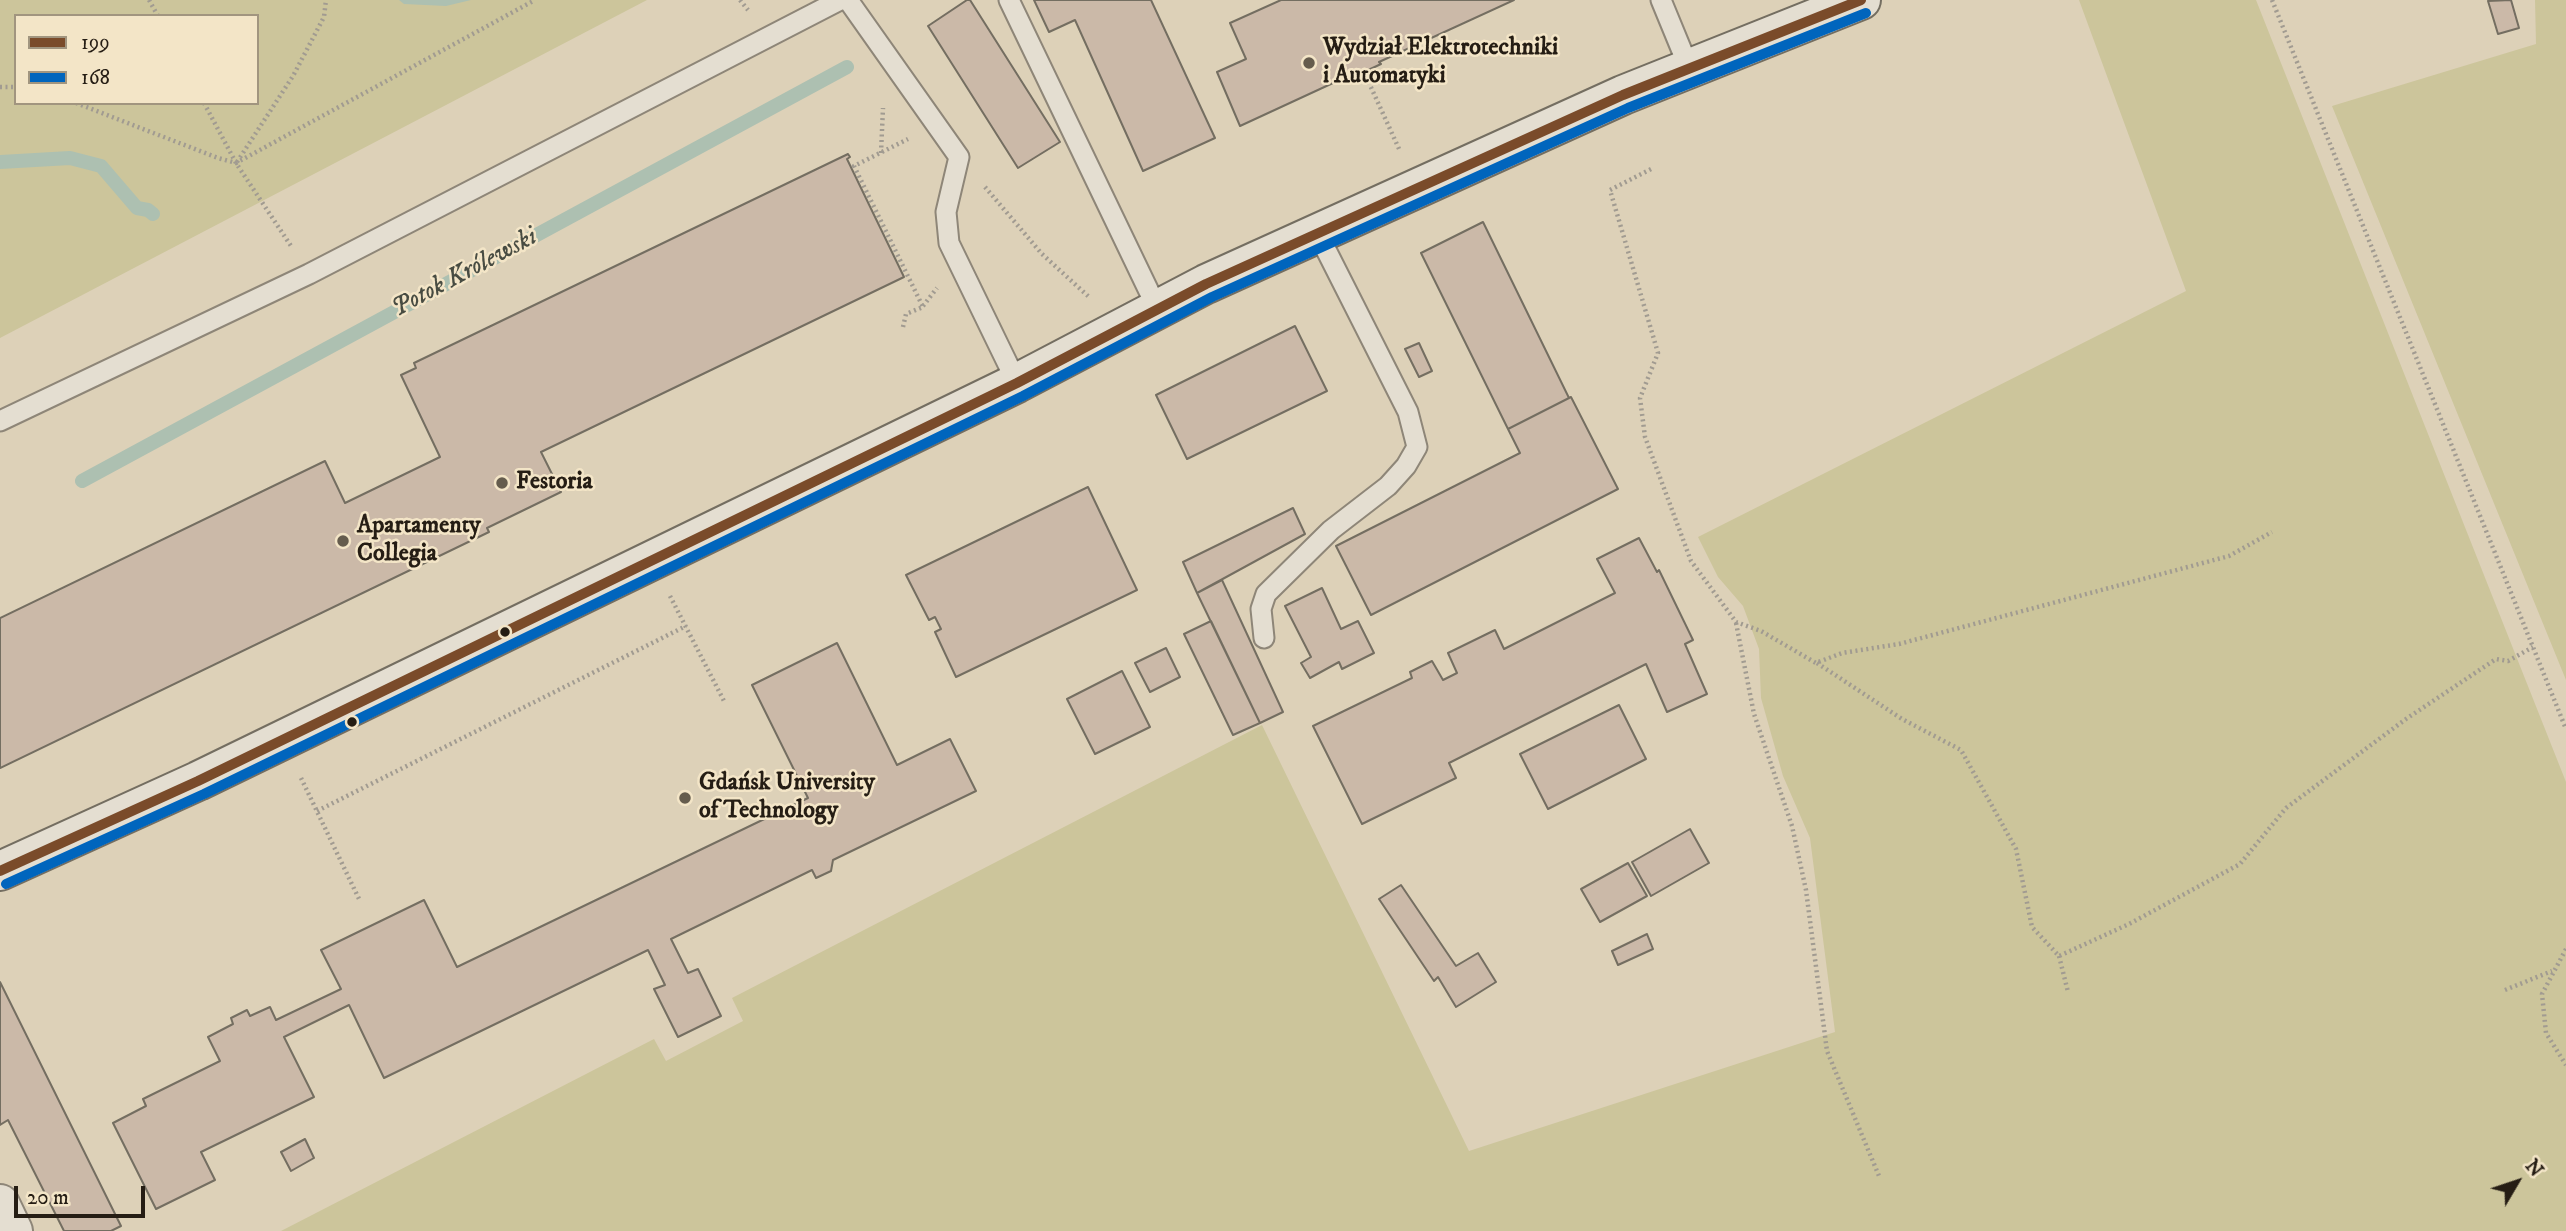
<!DOCTYPE html>
<html>
<head>
<meta charset="utf-8">
<style>
	body { margin:0 }
	#map { position:relative; width:2566px; height:1231px; overflow:hidden; background:#ddd1b8; font-family:"IM FELL DW Pica",serif }
	canvas { display:block }
	.legend { position:absolute; left:14px; top:14px; width:245px; height:91px; box-sizing:border-box; background:#f3e5c7; border:2px solid #a1957f; margin:0; padding:9px 12px; list-style:none; font-size:21px; color:#251d14 }
	.legend li { display:flex; align-items:center; gap:14px; height:35px }
	.legend b { width:35px; border:2px solid #a1957f }
	.north { position:absolute; left:2482px; top:1147px; width:70px; height:70px; -webkit-text-stroke:5px #f3e5c7; paint-order:stroke; rotate:51deg; font-size:19px; font-weight:700; line-height:28px; text-align:center; color:#251d14 }
	.north::after { content:''; display:block; margin:auto; width:24px; height:32px; background:#251d14; clip-path:polygon(50% 0,100% 100%,50% 72%,0 100%) }
	.scale { position:absolute; left:14px; top:1186px; width:131px; height:32px; box-sizing:border-box; border:4px solid #251d14; border-top:0; padding-left:9px; font-size:21px; line-height:24px; white-space:nowrap; color:#251d14; -webkit-text-stroke:5px #f3e5c7; paint-order:stroke }
</style>
</head>
<body>
<div id="map">
<canvas width="2566" height="1231"></canvas>
<ul class="legend">
<li><b style="height:9px;background:#7a4b2a"></b>199</li>
<li><b style="height:9px;background:#0065bd"></b>168</li>
</ul>
<div class="north">N</div>
<div class="scale">20 m</div>
</div>
<script>
const context = document.querySelector('canvas').getContext('2d');
context.lineJoin = 'round';
function fillPath(path, color) { context.fillStyle = color; context.fill(path, 'evenodd'); }
function trace(path, color, width, dash) { context.strokeStyle = color; context.lineWidth = width; context.lineCap = dash ? 'butt' : 'round'; context.setLineDash(dash || []); context.stroke(path); }
function write(font, color, halo, rows, align = 'center') {
  context.font = font + ' "IM FELL DW Pica",serif'; context.lineWidth = 5; context.setLineDash([]); context.textBaseline = 'middle'; context.strokeStyle = halo; context.fillStyle = color; for (const [text, x, y, turn = 0] of rows) {
    context.save(); context.translate(x, y); context.rotate((+turn || 0) * Math.PI / 180); context.textAlign = isNaN(turn) ? turn : align; if (halo) context.strokeText(text, 0, 0); context.fillText(text, 0, 0); context.restore();
  }
}
fillPath(new Path2D(`
	M0,0h647l-647,338zM16,16h241v87h-241z
	M2079,0h177l310,782v449h-2285l373,-192 12,22 77,-40 -11,-23 530,-273 207,426 366,-119 -25,-194 -27,-62 -22,-78 -2,-49 -16,-43 -25,-29 -20,-40 488,-246z
	M2535,0h31v680l-234,-574 204,-62z`), '#ccc59b');
fillPath(new Path2D(`
	M399,0h72l-25,6 -42,-2z`), '#adc0b1');
trace(new Path2D(`
	M0,162l70,-4 31,8 36,42 11,2 5,4
	M82,481l765,-414`), '#adc0b1', 14);
const building = new Path2D(`
	M967,0h3l90,142 -42,26 -90,-142z
	M1034,0h117l64,138 -72,33 -68,-151 -26,12z
	M1281,0h233l-135,62 2,2 -17,8 -16,8 -2,-3 -106,49 -23,-54 29,-13 -16,-36z
	M2511,0l8,28 -21,6 -10,-33z
	M848,154l2,3 -3,2 57,118 -363,175 20,40 -74,36 2,4 -489,236v-150l325,-157 20,42 95,-46 -39,-82 15,-7 -2,-5z
	M1483,222l86,176 -61,31 -87,-176z
	M1295,326l32,65 -140,68 -31,-64z
	M1419,343l13,28 -13,6 -14,-28z
	M1571,397l47,92 -247,126 -35,-69 184,-93 -12,-24z
	M1088,487l49,103 -181,87 -21,-45 6,-3 -6,-12 -6,3 -23,-45z
	M1293,508l12,26 -108,59 -14,-31z
	M1639,538l18,34 2,-2 34,70 -8,4 22,50 -40,18 -21,-48 -197,99 7,15 -94,46 -49,-98 99,-48 -2,-6 22,-11 11,19 14,-7 -9,-20 47,-23 9,19 111,-56 -18,-34z
	M1222,580l61,132 -23,11 -63,-130z
	M1322,588l19,41 17,-8 16,32 -32,16 -3,-7 -29,16 -9,-15 10,-6 -26,-51z
	M1211,621l49,102 -27,12 -49,-101z
	M837,643l60,122 53,-26 26,52 -143,69 -2,11 -15,7 -4,-8 -141,69 17,34 10,-4 23,47 -43,21 -24,-48 11,-4 -17,-35 -264,128 -35,-73 -65,32 30,60 -113,55 14,28 -59,29 -43,-86 33,-17 -3,-7 77,-38 -12,-24 25,-13 -2,-6 16,-8 3,6 20,-9 6,13 65,-31 -20,-39 103,-50 33,67 351,-169 -56,-113z
	M1166,648l14,29 -30,15 -15,-29z
	M1122,671l28,56 -55,27 -28,-55z
	M1619,705l27,54 -98,50 -28,-55z
	M1690,829l19,34 -58,33 -19,-34z
	M1628,863l19,33 -47,26 -19,-33z
	M1401,885l55,81 22,-13 18,29 -40,25 -18,-30 -4,4 -55,-82z
	M1647,934l6,15 -35,16 -6,-14z
	M0,982l121,244 -10,5h-47l-56,-111 -8,5z
	M305,1139l9,19 -23,13 -10,-19z`);
fillPath(building, '#cbb9a8');
trace(building, '#746e61', 2);
const service = new Path2D(`
	M848,0l111,157 -13,55 3,31 68,140
	M1009,0l148,308
	M1661,0l28,68
	M0,421l309,-147 531,-274
	M1264,638l-3,-29 5,-15 65,-64 57,-44 18,-20 11,-19 -9,-35 -90,-178`);
const minor = new Path2D(`
	M0,1204l13,27`);
const secondary = new Path2D(`
	M0,871l198,-90 819,-398 189,-99 417,-189 238,-95`);
trace(service, '#8e8678', 23);
trace(minor, '#8e8678', 42);
trace(secondary, '#746e61', 42);
trace(new Path2D(`
	M149,0l9,16
	M740,0l8,10
	M2272,0l294,729
	M1364,72l36,79
	M0,87h16
	M76,103l142,55 18,5 299,-163
	M204,103l32,60 55,83
	M881,153l2,-45
	M237,162l56,-86 31,-59 2,-17
	M1651,169l-41,21 48,163 -18,45 5,39 46,124 45,61 25,9 55,32 26,-10 57,-9 330,-88 43,-24
	M985,187l57,67 47,43
	M923,306l14,-18
	M903,327l3,-13 17,-7 -69,-141 54,-27
	M670,596l54,105
	M1736,623l18,91 38,112 14,64 21,161 52,125
	M1817,663l85,56 59,31 55,99 16,78 27,29 70,-32 111,-60 46,-56 120,-89 90,-60 12,2 25,-14
	M301,778l59,123
	M317,811l369,-185
	M2566,949l-24,45 4,39 20,32
	M2059,956l9,36
	M2505,990l47,-19`), '#a19b91', 4.5, [2, 3.5]);
trace(service, '#e4ded1', 19);
trace(minor, '#e4ded1', 38);
trace(secondary, '#e4ded1', 38);
trace(new Path2D(`
	M0,871l198,-90 819,-398 189,-99 417,-189 238,-95`), '#7a4b2a', 10);
trace(new Path2D(`
	M6,884l198,-90 819,-398 189,-99 416,-189 238,-95`), '#0065bd', 10);
for (const [x, y, r, color] of [
	[1309,63,7,"#655c4d"],
	[502,483,7,"#655c4d"],
	[343,541,7,"#655c4d"],
	[505,632,6,"#251d14"],
	[352,722,6,"#251d14"],
	[685,798,7,"#655c4d"]
]) { const dot = new Path2D(); dot.arc(x, y, r, 0, 2 * Math.PI); context.fillStyle = color; context.fill(dot); trace(dot, '#f3e5c7', 2.5); }
write('bold 24px', '#251d14', '#f3e5c7', [
	["Wydział Elektrotechniki",1323,49],
	["i Automatyki",1323,77],
	["Festoria",516,483],
	["Apartamenty",357,527],
	["Collegia",357,555],
	["Gdańsk University",699,784],
	["of Technology",699,812]
], 'left');
write('italic 26px', '#484c42', '#f3e5c7', [
	["Potok Królewski",465,274,-28]
]);
</script>
</body>
</html>
